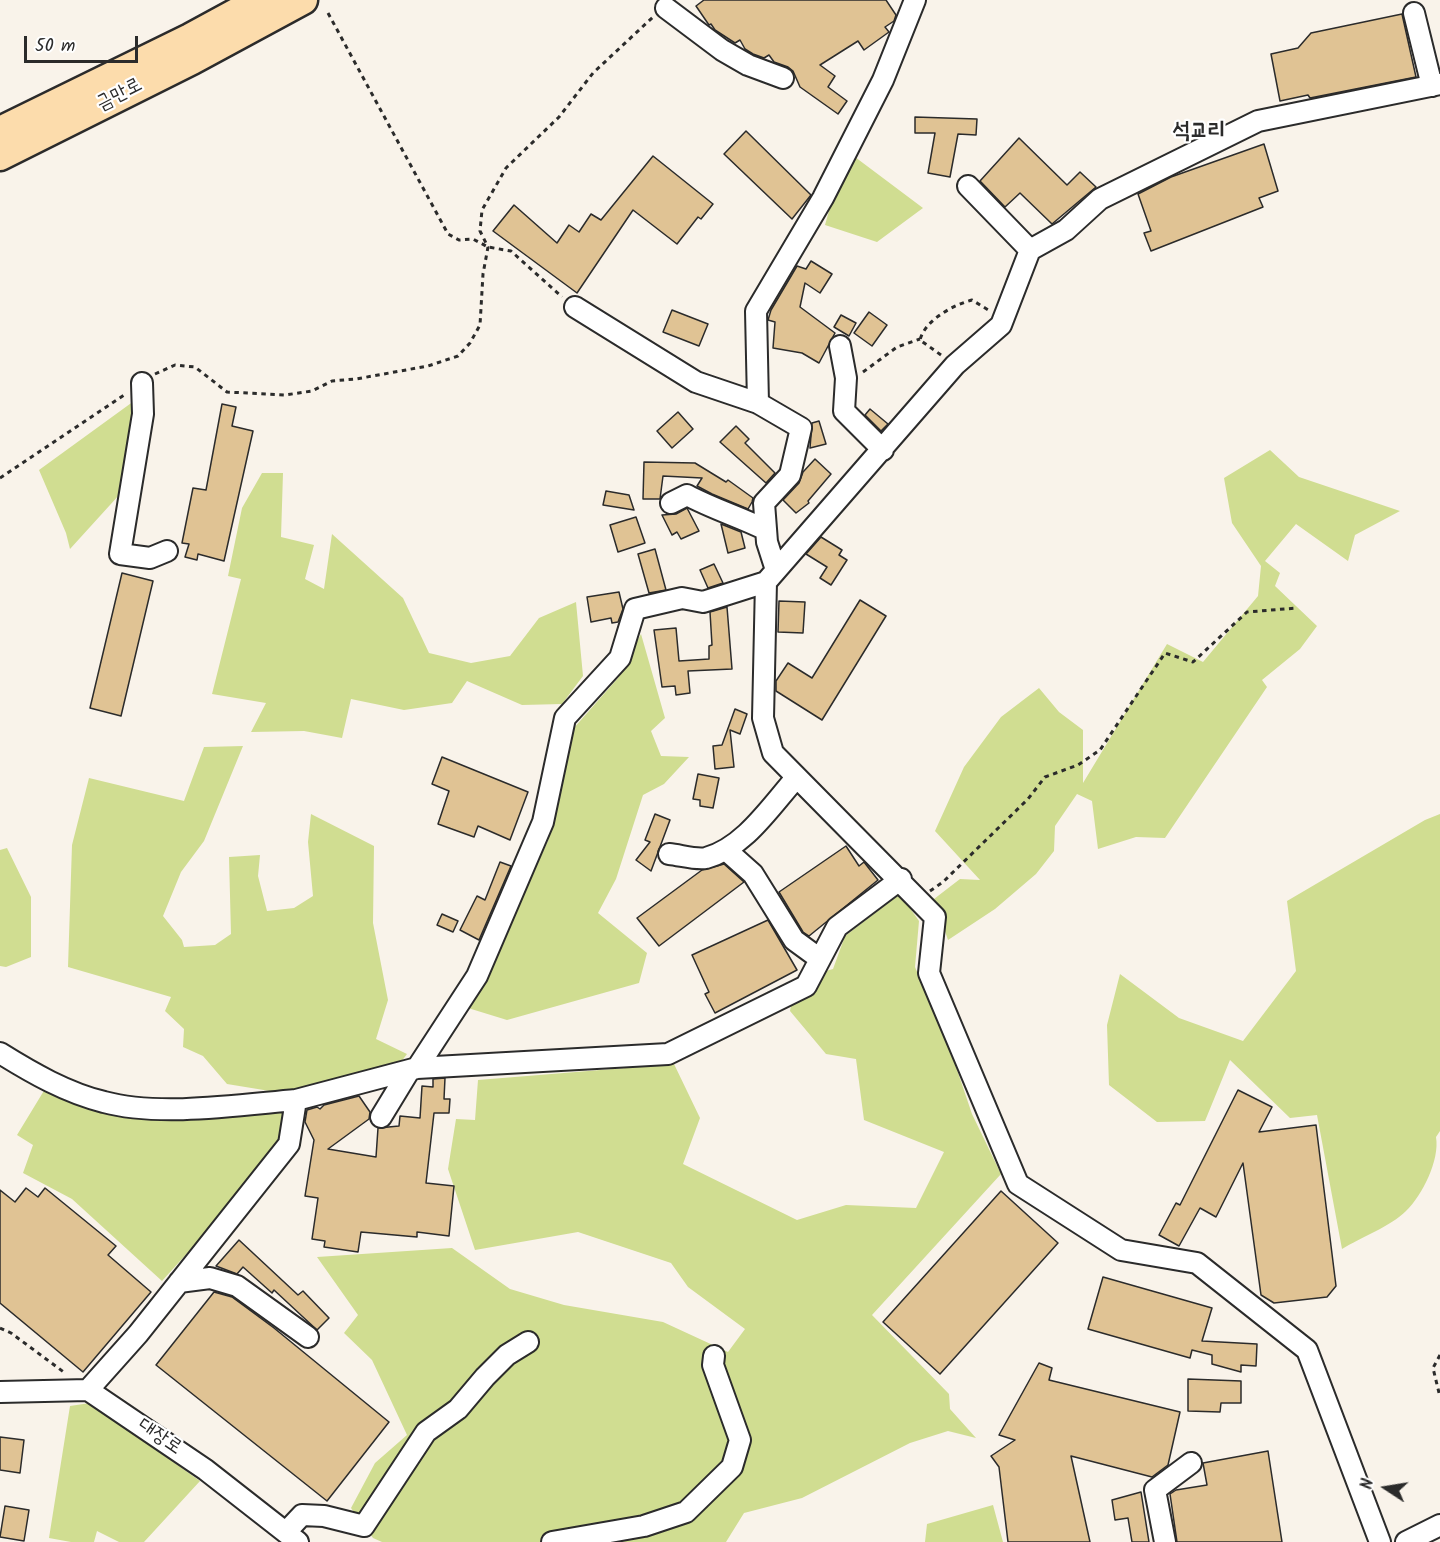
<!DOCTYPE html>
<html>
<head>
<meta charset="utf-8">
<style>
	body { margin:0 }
	#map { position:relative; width:1440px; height:1542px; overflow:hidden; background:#f9f3ea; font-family:Kalam,sans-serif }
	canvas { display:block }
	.north { position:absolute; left:1356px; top:1458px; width:60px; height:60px; -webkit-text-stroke:4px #fff; paint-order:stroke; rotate:282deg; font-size:16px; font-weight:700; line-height:24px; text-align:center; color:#2b2b2b }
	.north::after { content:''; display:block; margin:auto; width:21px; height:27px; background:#2b2b2b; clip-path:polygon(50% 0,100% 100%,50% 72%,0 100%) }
	.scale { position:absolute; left:24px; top:36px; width:114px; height:27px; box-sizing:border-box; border:3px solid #2b2b2b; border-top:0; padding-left:8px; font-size:18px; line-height:21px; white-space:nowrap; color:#2b2b2b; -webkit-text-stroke:4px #fff; paint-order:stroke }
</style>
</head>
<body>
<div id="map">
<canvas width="1440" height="1542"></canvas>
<div class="north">N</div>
<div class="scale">50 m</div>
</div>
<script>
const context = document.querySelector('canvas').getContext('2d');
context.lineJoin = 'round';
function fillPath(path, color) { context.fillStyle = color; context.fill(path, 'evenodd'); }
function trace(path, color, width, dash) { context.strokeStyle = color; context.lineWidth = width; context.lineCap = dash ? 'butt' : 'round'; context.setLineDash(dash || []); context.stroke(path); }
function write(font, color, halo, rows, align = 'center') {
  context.font = font + ' Kalam,"Poor Story",sans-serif'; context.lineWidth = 4.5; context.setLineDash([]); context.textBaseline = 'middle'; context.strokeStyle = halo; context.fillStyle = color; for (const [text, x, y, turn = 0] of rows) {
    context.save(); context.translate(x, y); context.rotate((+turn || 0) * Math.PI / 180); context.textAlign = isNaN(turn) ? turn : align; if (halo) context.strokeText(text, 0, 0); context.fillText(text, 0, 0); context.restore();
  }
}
fillPath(new Path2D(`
	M855,157l68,51 -46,34 -52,-17 11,-39z
	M134,401l-14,93 -50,55 -4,-16 -27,-63z
	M1270,450l29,27 101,34 -45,24 -7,26 -52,-37 -31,37 15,12 -5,13 42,40 -17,23 -38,31 5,7 -102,151 -29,-1 -38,12 -6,-48 -15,-7 -22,32 -1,25 -18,23 -41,35 -47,31 -14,-41 26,-20 20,1 -45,-49 29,-64 37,-50 38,-29 20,24 24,18v53l84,-139 36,18 55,-66 3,-30 -29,-43 -8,-45z
	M262,473h21l-2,64 33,8 -9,34 19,10 8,-55 71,64 26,55 42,10 39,-7 29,-38 37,-16 7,74 -21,28 -40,1 -55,-24 -15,22 -48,7 -53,-11 -9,39 -38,-7 -53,1 15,-29 -54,-9 29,-115 -13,-3 14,-68z
	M641,634l24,84 -14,13 10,25 28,1 -25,27 -21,11 -27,84 -18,34 49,40 -8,30 -132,37 -39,-12 80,-167 25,-112 45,-51z
	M243,746l-39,95 -23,31 -18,44 19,24 2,7 31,-2 16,-11 -2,-77 31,-2 -2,21 9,35 27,-3 19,-12 -5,-54 3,-28 63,32 -1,77 15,77 -12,39 31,15 -12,16 -113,23 -55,-9 -24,-28 -20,-9 1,-18 -19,-18 6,-14 -103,-30 4,-122 17,-67 95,23 20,-54z
	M1440,814v317l-4,6c4,23 -14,59 -30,74 -15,15 -46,27 -64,38l-25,-134 -27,3 -60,-58 -25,61 -48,1 -48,-37 -2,-60 13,-51 59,44 64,23 53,-70 -9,-70 138,-81z
	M7,848l24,49v60l-25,10 -6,-1v-116z
	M900,894l19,27 -4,46 36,85 21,62 29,60 -129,141 77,79 1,15 26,29 -28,-7 -38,12 -108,55 -58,15 -18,29h-344l-9,-4 -22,-30 24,-45 32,-28 -35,-75 -28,-27 14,-18 -41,-58 135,-9 58,41 54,16 99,17 65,30 17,-23 -57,-42 -17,-24 -93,-31 -103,18 -27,-81 8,-50 19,1 3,-40 196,-16 26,54 -17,46 114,56 49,-15 70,3 28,-56 -80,-32 -8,-61 -30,-5 -36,-43 6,-32 37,-10 12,-33z
	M45,1089l64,25 16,-3h162l-12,45 -113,125 -90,-82 -49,-26 10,-28 -16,-10z
	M90,1403l110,78 -56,61h-25l-22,-11 -3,11h-23l-22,-4 21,-132z
	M993,1505l10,37h-78l2,-18z`), '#d0dd91');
const building = new Path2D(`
	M704,0h182l10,15 -2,6 -9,6 4,5 -25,18 -6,-9 -38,24 15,11 -7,11 19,14 -9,13 -38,-27 -7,-16 -5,-4 -14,-5 -5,-7 -5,3 -11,-4 -8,-5 -5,-9 -5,3 -20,-13 -4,-6 -2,1 -13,-19z
	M1402,14l14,63 -106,21 -2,-3 -28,6 -9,-47 27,-6 13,-15z
	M915,117l62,2 -1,16 -18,-1 -8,43 -22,-4 7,-40h-20z
	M746,131l65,64 -19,24 -68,-65z
	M1019,138l48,47 13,-13 16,15 -44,37 -32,-31 -15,14 -25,-26z
	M1264,144l14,47 -19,7 4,9 -112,44 -7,-18 7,-2 -13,-37 33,-17z
	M653,156l60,48 -12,15 -3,-2 -21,27 -44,-34 -56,83 -84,-62 21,-26 43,38 12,-18 10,7 12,-18 10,6z
	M811,261l21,13 -12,19 -15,-10 -5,24 35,26 -16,30 -17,-10 -29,-5 2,-26 -7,-2 3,-10 26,-44 9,3z
	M672,310l36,14 -9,22 -36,-14z
	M869,312l18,13 -15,21 -18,-13z
	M841,315l15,8 -7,13 -15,-9z
	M222,404l14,3 -4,19 21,5 -29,130 -26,-7 -1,6 -12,-3 4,-13 -7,-1 11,-55 13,2z
	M870,409l18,15 -7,7 -16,-16z
	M678,412l15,17 -21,19 -15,-17z
	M819,421l7,23 -16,4 2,-25z
	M736,426l13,13 -4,4 30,30 -9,10 -46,-41z
	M815,459l16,15 -23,27 1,2 -13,10 -13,-13 16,-17 4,-11z
	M644,462l51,1 31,19 2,-2 25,18 -1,4 -4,7 -36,-15 -15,-8 5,-8 -39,-2 -3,23h-17z
	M606,491l23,4 5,15 -31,-5z
	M687,508l12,23 -18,8 -4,-7 -5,3 -10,-20 14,-1z
	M636,517l9,26 -27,9 -8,-27z
	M721,524l20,8 4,16 -17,5z
	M821,537l21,13 -3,5 8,5 -16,25 -11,-7 7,-11 -21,-13z
	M655,549l11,41 -17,3 -11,-39z
	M714,564l9,19 -15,5 -8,-18z
	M122,573l31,8 -32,135 -31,-8z
	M619,592l4,17 -5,13 -6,1 -1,-5 -20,4 -4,-25z
	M860,600l26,16 -64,104 -46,-29v-10l12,-18 24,15z
	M779,601l26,1 -2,31 -25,-1z
	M727,607l5,62 -44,2 2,22 -14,2 -1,-9 -13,1 -8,-57 22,-2 3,33 30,-2v-13l3,-1 -2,-33z
	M735,709l12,5 -7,20 -10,-4 4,37 -19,2 -2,-23 9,-1z
	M442,757l86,35 -18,48 -32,-14 -4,11 -36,-13 11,-33 -17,-7z
	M698,774l21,4 -6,30 -13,-2v-6l-7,-1z
	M655,814l15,6 -19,51 -15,-11 14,-18 -5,-2z
	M846,846l13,20 5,-4 14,18 -69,56 -6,-4 -24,-40z
	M500,862l11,4 -32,74 -19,-10 17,-34 8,4z
	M724,864l20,18 -85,64 -22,-28 65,-48z
	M442,914l16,7 -5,11 -16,-7z
	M768,920l29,50 -82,43 -10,-19 4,-2 -17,-37z
	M445,1078l-1,21h6l-1,14h-15l-8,70 28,3 -5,50 -32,-4v5l-56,-5 -3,20 -34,-5 1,-6 -13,-2 6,-41 -13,-2 9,-56 -9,-18 2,-12 10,-3 3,2 4,-4 35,-9 11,16 -1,7 -41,30 48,8 2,-29 21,-2 1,-10 20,2 2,-32 11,1v-8z
	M1238,1090l34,17 -13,25 57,-7 20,161 -9,11 -53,6 -13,-8 -18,-132 -27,54 -16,-9 -21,38 -20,-11 17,-32 4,2z
	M26,1188l12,9 7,-9 71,58 -8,9 43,37 -68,80 -83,-69v-113l15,12z
	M1001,1191l57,52 -118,131 -57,-52z
	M239,1240l59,55 5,-4 26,27 -12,12 -43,-40 -2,3 -29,-26 -6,7 -21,-8z
	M1103,1277l109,31 -10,33 55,3 -1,22 -15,-1v7l-29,-8v-9l-20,-5 -2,8 -102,-29z
	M214,1292l18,5 42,31 115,94 -62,79 -171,-136z
	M1039,1363l13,5 -3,12 131,32 -12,53 -16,12 -81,-21 19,86h-82l-9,-75 -8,-11 24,-16 -16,-5z
	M1188,1379l53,2v22h-20l-1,9 -32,-1z
	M0,1437l24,3 -4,33 -20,-3z
	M1268,1451l14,91h-105l-7,-48 6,-4 31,-5 -4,-22z
	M1141,1492l8,50h-17l-4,-24 -13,2 -3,-20z
	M5,1506l24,4 -5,31 -24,-4z`);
fillPath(building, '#e0c394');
trace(building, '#2b2b2b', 1.5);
const minor = new Path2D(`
	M666,8l56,42 26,15 35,13
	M1414,13l18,73
	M968,186l62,64
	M575,307l121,75 62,21 43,25 -11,47 -26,28 3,39 9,28
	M840,346l6,32 -2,33 39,39
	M142,383l1,31 -23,140 30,4 17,-7
	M758,403l-2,-92 67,-113 60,-118 32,-80
	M671,503l16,-8c26,14 53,22 79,35
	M726,850l27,24 41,66 26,19
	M669,854c11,1 27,6 37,4 38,-10 65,-52 90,-80
	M0,1053c32,20 67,40 104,49 55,15 135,3 192,-2
	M417,1068l60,-92 66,-154 22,-104 55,-60 15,-49 47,-11 21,4 63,-20
	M381,1117l28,-46
	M179,1282l31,-4 27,8 71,51
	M88,1390l50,-56 151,-190 7,-44 121,-32 251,-14 138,-68 31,-59 64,-48
	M0,1392l88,-2 118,80 92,72
	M286,1532l16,-17 22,1 40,10 62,-94 32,-23 27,-32 22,-22 21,-13
	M552,1542l92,-16 42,-14 46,-45 8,-27 -27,-75 1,-9
	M1165,1542l-10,-52 36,-27
	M1380,1542l-73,-192 -110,-87 -76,-13 -103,-66 -89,-211 6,-56 -162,-164 -10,-35 3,-136 189,-217 46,-40 29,-75 36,-20 34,-31 158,-78 182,-37
	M1406,1542l34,-17`);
const highway = new Path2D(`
	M0,131l190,-93 70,-38
	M0,156l192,-96 111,-60`);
trace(minor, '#2b2b2b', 24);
trace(highway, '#2b2b2b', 33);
trace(new Path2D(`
	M328,13l120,221 11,6 14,-1 15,8 23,4 51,46
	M941,355l-21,-15c5,-20 33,-35 52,-40l18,11
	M863,372l34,-25 23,-8
	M155,374l20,-9 20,2 32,25 58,3 27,-4 20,-10 24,-2 72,-13 30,-10 12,-13 10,-18 3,-51 5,-27 -8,-16 2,-21 24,-42 53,-51 34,-44 60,-56
	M0,478l127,-85
	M930,891l13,-9 85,-83 17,-22 33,-12 22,-15 65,-97 28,9 54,-50 50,-4
	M0,1328l11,5 54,40
	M1440,1355l-7,13 7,29`), '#2b2b2b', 3, [4.5, 4.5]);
trace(minor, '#fff', 20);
trace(highway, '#fcdcac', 28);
write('20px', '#2b2b2b', '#fff', [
	["금만로",120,96,-27],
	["대장로",159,1438,34]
]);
write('bold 22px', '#2b2b2b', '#fff', [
	["석교리",1199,133]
]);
</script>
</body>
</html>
